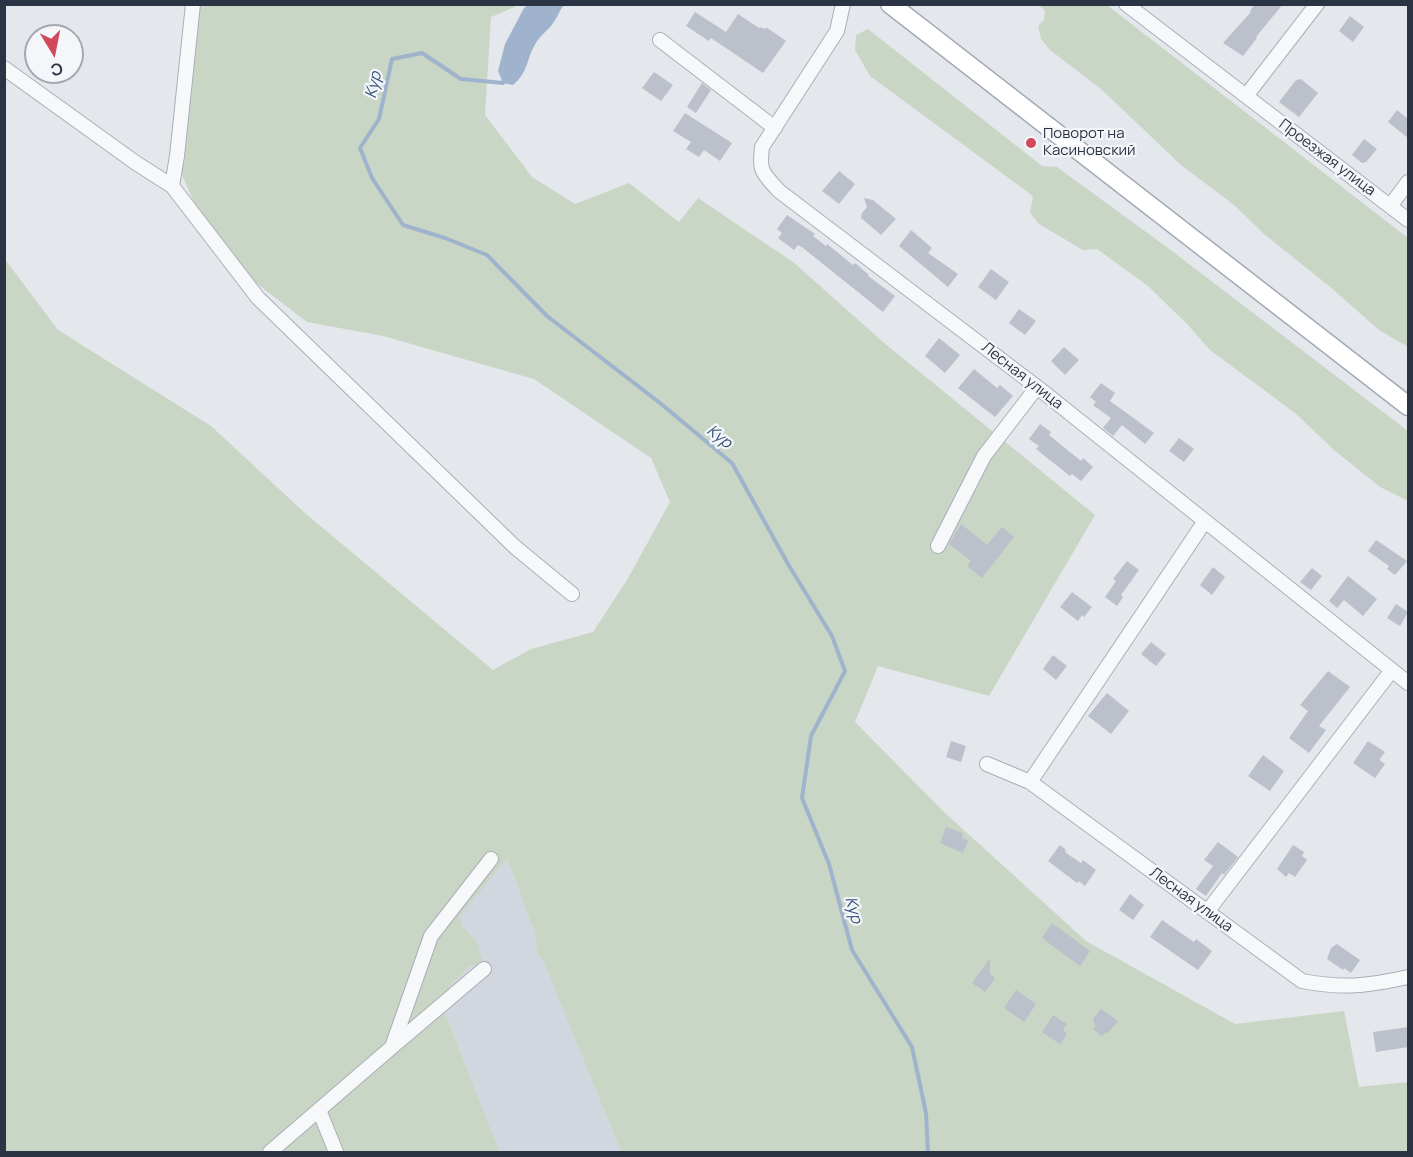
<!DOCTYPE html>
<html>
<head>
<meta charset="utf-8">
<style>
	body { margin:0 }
	#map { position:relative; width:1413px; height:1157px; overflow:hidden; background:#e4e7ec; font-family:Manrope,sans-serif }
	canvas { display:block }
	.frame { position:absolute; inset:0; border:6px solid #2b3445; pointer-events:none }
	.north { position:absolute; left:24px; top:24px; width:60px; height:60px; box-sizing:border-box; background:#f4f6f9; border:2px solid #a4a8b1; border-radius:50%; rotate:170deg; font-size:16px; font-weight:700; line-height:24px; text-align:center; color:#2b3445 }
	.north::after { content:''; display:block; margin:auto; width:21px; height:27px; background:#d1495b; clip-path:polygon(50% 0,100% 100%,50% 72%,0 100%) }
</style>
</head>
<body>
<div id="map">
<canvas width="1413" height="1157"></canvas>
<div class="frame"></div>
<div class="north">С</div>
</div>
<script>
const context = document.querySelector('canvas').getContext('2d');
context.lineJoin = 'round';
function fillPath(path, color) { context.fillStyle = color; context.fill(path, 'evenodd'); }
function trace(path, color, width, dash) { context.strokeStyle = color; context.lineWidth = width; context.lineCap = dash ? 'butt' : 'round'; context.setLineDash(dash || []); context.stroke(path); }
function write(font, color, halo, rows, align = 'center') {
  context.font = font + ' Manrope,sans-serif'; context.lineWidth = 4.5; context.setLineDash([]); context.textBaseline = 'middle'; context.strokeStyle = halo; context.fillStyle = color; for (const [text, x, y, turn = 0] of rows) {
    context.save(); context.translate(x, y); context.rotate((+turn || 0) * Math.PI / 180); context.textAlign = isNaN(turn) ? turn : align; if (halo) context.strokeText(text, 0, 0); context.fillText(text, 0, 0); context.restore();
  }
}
fillPath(new Path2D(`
	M507,859l28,75 2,20 6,5 78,193h-121l-54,-136 -5,-19 28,-31 7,-26 -13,-13 -5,-10z`), '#d2d6de');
fillPath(new Path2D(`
	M197,5h322l-28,12 -6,98 47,62 43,27 54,-21 50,39 19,-24 95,64 90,80 212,173 -106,181 -111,-30 -23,56 89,90 142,129 149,83 109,-13 15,76 49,-5v70h-787l-78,-192 -6,-6 -2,-20 -28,-75 -48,58 4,10 13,13 7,23 -14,3 -28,31 5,19 54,136h-495l-1,-894 54,72 153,96 94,87 188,157 38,-21 62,-17 34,-52 43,-78 -19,-44 -117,-79 -151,-43 -76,-14 -90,-69 -36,-80z
	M1039,5h68l301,233v109l-29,-17 -50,-44 -65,-52 -30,-29 -53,-40 -80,-76 -51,-39 -9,-11 -3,-13 6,-6 1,-9z
	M868,29l174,137 15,1 111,81 240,183v70l-28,-14 -46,-37 -39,-37 -85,-63 -23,-26 -39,-38 -51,-37 -14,1 -44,-26 -9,-11 3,-17 -163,-120 -15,-26 1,-15z`), '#c9d6c5');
fillPath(new Path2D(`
	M528,5l35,1c-4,6 -7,14 -12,20 -4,5 -10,9 -13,14 -12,16 -8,31 -25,45l-10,-2 -5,-12 7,-27 19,-36z`), '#9fb4cc');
trace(new Path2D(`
	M506,79l-3,4 -42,-4 -39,-26 -30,6 -13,60 -19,29 12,30 31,47 42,13 42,17 60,61 113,87 72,60 56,101 44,72 13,35 -34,65 -9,62 27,66 23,86 60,97 14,66 2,39`), '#9fb4cc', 4);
fillPath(new Path2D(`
	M1255,4h28l-27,33 1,1 -14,18 -20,-13 28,-31 -1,-1z
	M695,12l31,20 12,-18 21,14 1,-1 5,2 1,-2 20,14 -23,32 -52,-35 -2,3 -23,-15z
	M1350,16l14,11 -11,15 -14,-11z
	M654,72l19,13 -12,16 -19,-13z
	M1301,79l17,14 -19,24 -20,-15 17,-22z
	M702,83l9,7 -15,23 -9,-6z
	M1397,110l11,9 -1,6 1,13 -20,-16z
	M685,113l47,30 -12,18 -16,-11 -5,7 -13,-8 5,-7 -18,-11z
	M1364,139l13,10 -11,13 -4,1 -10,-8z
	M839,171l16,13 -16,20 -17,-13z
	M864,198l9,2 23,19 -15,16 -20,-17 1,-5 5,-6z
	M787,215l28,19 -2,2 13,10 1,-2 26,21 2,-2 14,12 -1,1 27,20 -12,16 -80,-64 -5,-3 -4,5 -16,-12 4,-5 -5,-4z
	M911,230l21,18 -4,5 30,21 -10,13 -49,-41z
	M991,269l18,13 -13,18 -18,-13z
	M1019,309l17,12 -11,14 -16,-12z
	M939,338l21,17 -15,18 -20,-17z
	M1064,347l15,13 -14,15 -14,-14z
	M974,369l23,19 3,-3 13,11 -18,21 -37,-29z
	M1101,383l14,10 -5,8 44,32 -9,11 -23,-19 -9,11 -10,-8 8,-10 -18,-13 3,-3 -6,-5z
	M1040,424l11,8 -2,3 32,26 2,-3 10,9 -12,14 -9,-7 -2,2 -34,-27 3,-3 -10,-7z
	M1179,438l15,11 -10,13 -15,-11z
	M961,524l26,21 15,-18 12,10 -32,41 -15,-12 4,-5 -22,-17z
	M1376,540l31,21 -12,14 -8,-6 2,-3 -21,-15z
	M1127,561l12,9 -18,25 2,2 -6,9 -12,-9 11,-16 -3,-2z
	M1213,567l12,10 -13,18 -12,-10z
	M1312,568l10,8 -11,14 -11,-8z
	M1348,576l29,23 -14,17 -19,-16 -7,8 -8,-7z
	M1072,592l20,15 -8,10 -2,-2 -4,6 -18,-14z
	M1396,604l12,8 -8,14 -13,-8z
	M1151,642l15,12 -10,12 -15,-12z
	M1053,655l14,11 -11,14 -13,-11z
	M1328,671l22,16 -31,39 7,4 -17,23 -20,-15 19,-27 -8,-6z
	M1107,693l22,18 -18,23 -23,-18z
	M951,741l15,5 -5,16 -15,-5z
	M1368,741l17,11 -6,8 6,4 -10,14 -22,-15z
	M1263,755l21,16 -14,20 -22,-15z
	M946,827l17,6 -1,5 6,2 -5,13 -23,-10z
	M1218,842l20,15 -14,18 -2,-2 -16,23 -10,-7 17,-23 -9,-6z
	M1060,845l5,4 1,4 15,10 2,-3 13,10 -11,16 -6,-5 -2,2 -29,-22z
	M1293,845l11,7 -2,4 5,4 -12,17 -6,-4 -3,4 -9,-8z
	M1130,894l14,11 -11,15 -14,-10z
	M1162,920l32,22 2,-3 16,12 -14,19 -48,-33z
	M1052,923l38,28 -10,15 -38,-28z
	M1337,944l23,16 -9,13 -7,-5 -1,2 -16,-11 4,-11z
	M990,958v16l5,4 -10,14 -13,-9z
	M1016,990l20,14 -12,18 -20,-14z
	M1101,1009l17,12 -10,12 -2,-1 -4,4 -9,-7 2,-2 -2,-8z
	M1053,1015l14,9 -4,6 4,4 -7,10 -18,-12z
	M1408,1027v20l-32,5 -3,-20z`), '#bbc0ca');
const minor = new Path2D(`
	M843,4l-6,27 -75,116c-3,25 0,25 17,44l258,196 371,296
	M1126,4l120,92 71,-92
	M660,40l115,88
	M4,68l132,95 36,23 86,112 257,249 57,47
	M1246,96l162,124
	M172,186l5,-30 16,-152
	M1391,205l17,-23
	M938,546l46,-90 53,-69
	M987,764l43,18 272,199c42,8 65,5 106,-4
	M1030,782l175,-261
	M1207,912l185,-242
	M392,1047l92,-78
	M319,1110l17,42
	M270,1152l122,-105 39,-111 60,-77`);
const major = new Path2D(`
	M890,4l518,402`);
trace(minor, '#a9aeb7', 16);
trace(major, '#a3abb8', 21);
trace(minor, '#f7f8fa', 14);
trace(major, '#fff', 18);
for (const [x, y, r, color] of [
	[1031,143,6,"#d1495b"]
]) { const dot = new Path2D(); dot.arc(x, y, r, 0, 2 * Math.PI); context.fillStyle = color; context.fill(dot); trace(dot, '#f4f6f9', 2); }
write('15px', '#2b3445', '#f4f6f9', [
	["Поворот на",1043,134],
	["Касиновский",1043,151]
], 'left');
write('15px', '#2b3445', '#f4f6f9', [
	["Проезжая улица",1327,158,37],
	["Лесная улица",1022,376,38],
	["Лесная улица",1191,900,36]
]);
write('italic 16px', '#34527a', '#f4f6f9', [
	["Кур",374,85,-78],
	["Кур",719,437,38],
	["Кур",853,910,75]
]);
</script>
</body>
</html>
